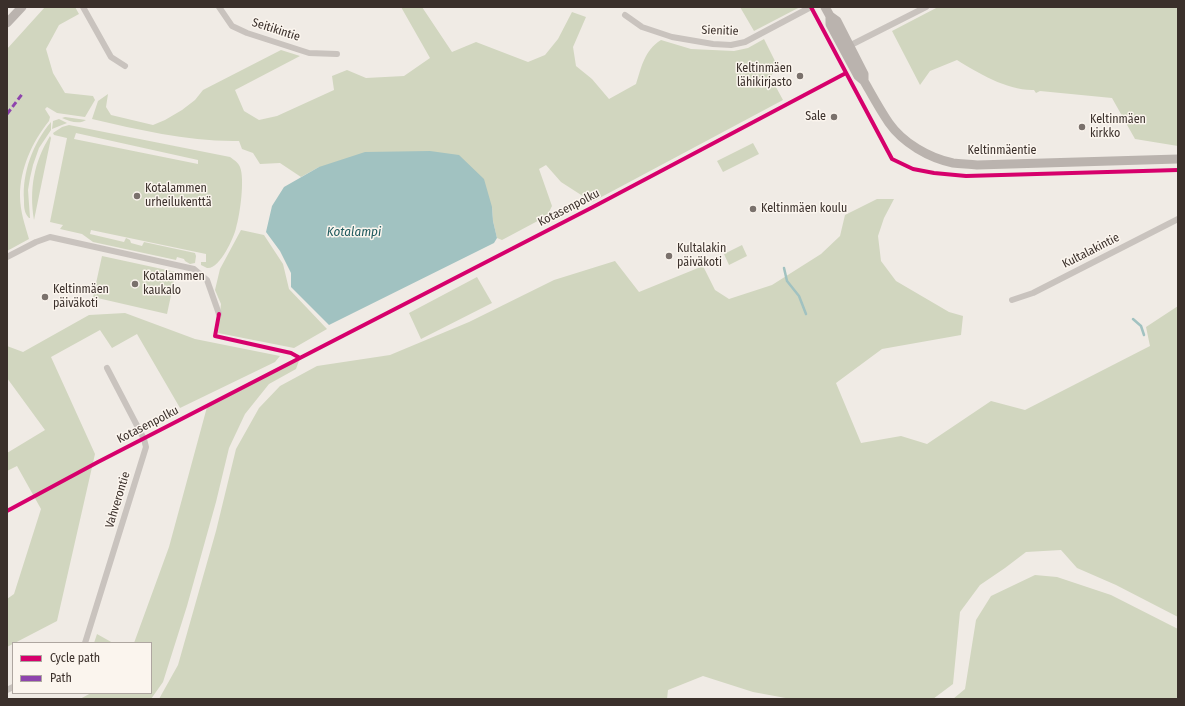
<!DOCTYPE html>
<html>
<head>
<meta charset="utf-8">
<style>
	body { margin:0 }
	#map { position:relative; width:1185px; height:706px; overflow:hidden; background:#f0ebe5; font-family:"Fira Sans Condensed",sans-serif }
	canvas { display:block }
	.frame { position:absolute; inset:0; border:8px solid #3b302b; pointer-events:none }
	.legend { position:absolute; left:12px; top:642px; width:140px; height:52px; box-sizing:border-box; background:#fbf5ee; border:1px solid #aea6a0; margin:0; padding:5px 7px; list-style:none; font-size:12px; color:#3b302b }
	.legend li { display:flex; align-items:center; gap:8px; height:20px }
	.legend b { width:20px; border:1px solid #aea6a0 }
</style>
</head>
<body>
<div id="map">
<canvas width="1185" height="706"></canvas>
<div class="frame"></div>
<ul class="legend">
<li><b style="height:5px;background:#d6006c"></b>Cycle path</li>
<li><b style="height:5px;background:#8e44ad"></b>Path</li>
</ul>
</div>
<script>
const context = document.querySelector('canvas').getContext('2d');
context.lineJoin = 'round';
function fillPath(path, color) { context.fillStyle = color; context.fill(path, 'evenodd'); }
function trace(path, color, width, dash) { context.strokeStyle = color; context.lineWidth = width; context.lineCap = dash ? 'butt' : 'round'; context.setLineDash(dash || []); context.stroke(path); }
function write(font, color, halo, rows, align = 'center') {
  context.font = font + ' "Fira Sans Condensed",sans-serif'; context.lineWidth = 3; context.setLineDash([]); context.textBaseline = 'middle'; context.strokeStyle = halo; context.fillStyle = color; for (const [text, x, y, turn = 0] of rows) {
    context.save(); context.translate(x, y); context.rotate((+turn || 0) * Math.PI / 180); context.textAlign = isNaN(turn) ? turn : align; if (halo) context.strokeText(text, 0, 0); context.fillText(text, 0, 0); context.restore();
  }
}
fillPath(new Path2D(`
	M45,7h30l4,7 -20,11 -13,24 7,24 12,20 28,3 2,4 -10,17 -28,-4 -10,-6 -2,2 5,8 -1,4c-17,21 -29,48 -29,75 0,15 5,29 9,43l-22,12v-202z
	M401,7h21l30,45 24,-10 52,20 17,-7 13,-16 14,-27 14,5 -13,30 3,19 16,13 17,20 27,-15c6,-18 8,-33 25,-44l30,9 43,2 14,-3 16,-9 15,30 -9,7 13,24 -191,102 -31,-20 -15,-17 -7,4 13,37 -5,10 -45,24 -5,-2 -4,-17 -1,-14 -173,-40 -18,10 -21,-14 -20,1 -7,-11 -11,-4 -3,-8c-50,1 -99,-11 -147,-22l6,-18 10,-7 -2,13 5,8 42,10 12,-5 17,-10 13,-10 8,-10 78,-40 19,6 -65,34 9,21 15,9 18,-4 57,-26 -2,-14 15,-6 19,8 38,-2 26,-18z
	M740,7h60l-46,24z
	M938,7h240v139l-43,-7 -23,-41 -72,-7 -4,2 -2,-3c-26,1 -56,-17 -77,-30l-27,11 -10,14 -28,-54z
	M65,117l21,3c-7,5 -17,1 -24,-2z
	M59,119l8,4 -15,6 1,-8z
	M51,122v8l-12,18 -6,17 -3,13 -2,12 2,28h-1c-5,-5 -5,-11 -5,-18 -2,-27 9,-57 27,-78z
	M69,125l161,32c4,3 8,5 10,10 5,12 0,48 -4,61 -2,10 -17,42 -29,40 -2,-1 -4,-2 -6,-3v-3h5v-8l-115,-24 -1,4 34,8 2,-4 4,2 1,3 11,3 2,-4 51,11 1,3 -1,7 -5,1 -5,-3 -1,-2 -7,-2 -1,3 -83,-18 -11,-8 -22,-5 3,-4 -13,-3 17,-84 -13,-3 -1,-2 9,-6zM76,133l122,27v4l-124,-25z
	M50,136l1,2 -17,82c-5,-31 0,-58 16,-84z
	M753,143l6,11 -36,18 -6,-11z
	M877,199h17l-10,19 -6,18 3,25 15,20 53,31 14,4 -2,19 -79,14 -46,34 25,60 40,-7 26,8 64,-43 34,9 125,-64 -4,-19 32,-21v311l-62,-32 -39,-17 -16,-18 -35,2 -21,16 -25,17 -20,27 -7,72 -20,15h-142l-38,-7 -50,-16 -35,14 -1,9h-508l19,-34 38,-134 20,-82 23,-41 21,-22 37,-20 73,-11 79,-33 85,-42 61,-19 24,31 64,-26 12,24 14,9 43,-14 49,-31 19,-18 5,-21z
	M241,230l23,5 19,29 6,25 38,40 -33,19 -76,-15 3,-29 -6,-14 5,-21z
	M742,245l5,11 -18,9 -5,-11z
	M102,256l74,16 -9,42 -74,-17z
	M477,277l15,26 -71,36 -12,-26z
	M125,313l70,26 85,17 -5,6 -95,46 -43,-74 -25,14 -12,-18 -49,27 44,97 -38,167 -50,26v-48l7,-5 27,-85 -24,-43 -10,5v-18l38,-23 -38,-52v-32l16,6 66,-37z
	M300,358l-4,11 -27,15 -24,30 -16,34 -13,54 -29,104 -24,76 -12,17h-71l11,-6h60v-50h-17l35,-96 38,-140z
	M1035,575l22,2 54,18 67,34v70h-225l12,-10 11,-69 15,-24z
	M97,634l16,9h-19z`), '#d1d6bf');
fillPath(new Path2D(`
	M430,151l29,4 25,24 8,28 1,14 4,17 -3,5 -165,82 -38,-38v-14l-11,-22 -14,-19 6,-26 12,-19 35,-20 46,-15z`), '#a1c2c1');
trace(new Path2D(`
	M784,268l3,13 12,15 7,18
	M1133,319l8,7 3,9`), '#a1c2c1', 2.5);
trace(new Path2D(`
	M83,7l28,50 14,9
	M219,7l13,19 15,7 62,20 28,1
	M625,15l17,12 30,10 41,7 18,1 14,-3 66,-35
	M847,47l79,-40
	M7,257l29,-15 14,-5 144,32 13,11 12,34
	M1012,300l21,-7 145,-74
	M85,643l61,-196 -2,-8 -37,-71
	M7,690l6,-3`), '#c9c3be', 6);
trace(new Path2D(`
	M825,7l5,9 7,5 27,53v7
	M830,16v8l28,52 6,5c8,14 16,29 25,42 14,20 40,35 64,40 8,1 16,1 24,2l201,-6
	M7,23l15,-16`), '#bab3ae', 9);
trace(new Path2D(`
	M7,114l16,-21`), '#8e44ad', 3, [6, 3]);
trace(new Path2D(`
	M811,7l81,152 21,10 21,4 32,3 212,-6
	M219,314l-4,22 76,17 9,5
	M7,511l91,-49 495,-255 253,-134`), '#d6006c', 4);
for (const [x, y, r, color] of [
	[800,76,4,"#7a716c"],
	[834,117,4,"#7a716c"],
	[1082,127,4,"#7a716c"],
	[137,196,4,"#7a716c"],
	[753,209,4,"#7a716c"],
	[669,256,4,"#7a716c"],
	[135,284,4,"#7a716c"],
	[45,297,4,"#7a716c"]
]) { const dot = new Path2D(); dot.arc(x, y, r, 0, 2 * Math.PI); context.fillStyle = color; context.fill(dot); trace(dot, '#fbf5ee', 1.5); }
write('12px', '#3b302b', '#fbf5ee', [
	["Seitikintie",276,30,18],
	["Sienitie",720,31,2],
	["Keltinmäentie",1002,151],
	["Kotasenpolku",569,208,-27],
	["Kultalakintie",1091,251,-27],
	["Kotasenpolku",148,425,-27],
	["Vahverontie",118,500,-73]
]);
write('12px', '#3b302b', '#fbf5ee', [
	["Keltinmäen",792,69,"right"],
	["lähikirjasto",792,83,"right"],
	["Sale",826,117,"right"],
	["Keltinmäen",1090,120],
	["kirkko",1090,134],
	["Kotalammen",145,189],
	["urheilukenttä",145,203],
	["Keltinmäen koulu",761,209],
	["Kultalakin",677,249],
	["päiväkoti",677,263],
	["Kotalammen",143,277],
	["kaukalo",143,291],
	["Keltinmäen",53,290],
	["päiväkoti",53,304]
], 'left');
write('italic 13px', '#1f5a5e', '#fbf5ee', [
	["Kotalampi",354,232]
]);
</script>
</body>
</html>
